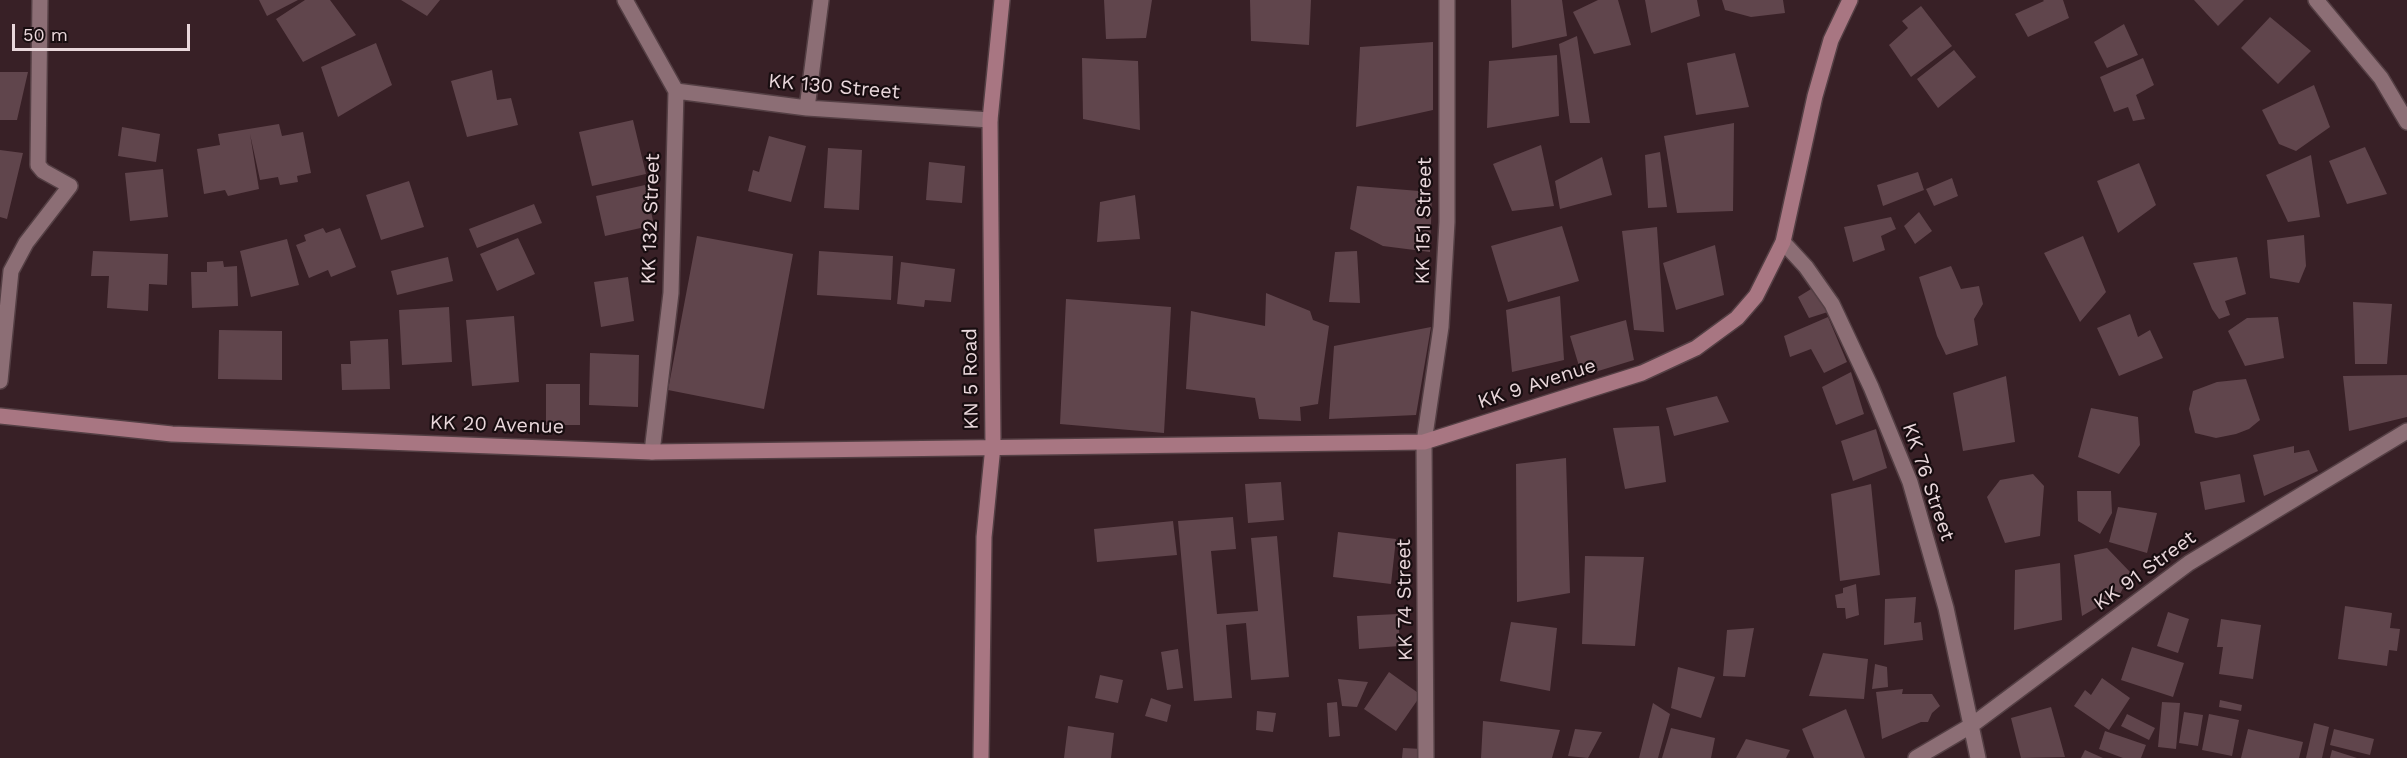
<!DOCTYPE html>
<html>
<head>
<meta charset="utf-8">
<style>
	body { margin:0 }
	#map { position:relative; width:2407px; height:758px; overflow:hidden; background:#382026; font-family:"Work Sans",sans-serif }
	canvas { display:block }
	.scale { position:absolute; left:12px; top:24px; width:178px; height:27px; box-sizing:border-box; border:3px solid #e9d7db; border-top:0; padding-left:8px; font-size:18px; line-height:21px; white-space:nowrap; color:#e9d7db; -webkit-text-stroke:4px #180d10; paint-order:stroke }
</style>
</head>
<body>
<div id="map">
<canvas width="2407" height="758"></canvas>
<div class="scale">50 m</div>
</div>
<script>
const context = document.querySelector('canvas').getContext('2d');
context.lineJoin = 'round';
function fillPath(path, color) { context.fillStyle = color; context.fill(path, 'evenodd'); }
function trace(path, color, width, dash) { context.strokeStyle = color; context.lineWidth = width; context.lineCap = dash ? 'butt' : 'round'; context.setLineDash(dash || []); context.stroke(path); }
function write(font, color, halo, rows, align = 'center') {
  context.font = font + ' "Work Sans",sans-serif'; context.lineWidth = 4.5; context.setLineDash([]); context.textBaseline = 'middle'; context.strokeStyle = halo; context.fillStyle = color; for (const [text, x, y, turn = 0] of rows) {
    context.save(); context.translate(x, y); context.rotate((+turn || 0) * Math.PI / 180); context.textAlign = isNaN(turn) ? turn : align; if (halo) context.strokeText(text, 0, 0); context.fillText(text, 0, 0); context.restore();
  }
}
fillPath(new Path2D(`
	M259,0h39l-31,16z
	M305,0h25l26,35 -53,27 -27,-43z
	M401,0h39l-13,16z
	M1104,0h48l-6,38 -40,1z
	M1250,0h61l-2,45 -58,-4z
	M1511,0h51l5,36 -55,12z
	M1598,0h20l13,45 -37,9 -21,-42z
	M1645,0h52l3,16 -49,17z
	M1722,0h61l2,13 -34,4 -26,-7z
	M2043,0h20l6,18 -41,19 -13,-23 29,-13z
	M2194,0h50l-26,26z
	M1921,6l31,40 -41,31 -22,-32 19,-17 -6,-7z
	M2270,17l41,34 -33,33 -37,-36z
	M2124,24l14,31 -31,13 -13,-26z
	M1577,36l13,87h-20l-11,-79z
	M1433,42v68l-77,17 4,-80z
	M376,43l16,42 -54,32 -17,-50z
	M1954,50l22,27 -38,31 -21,-29z
	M1735,53l14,54 -53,8 -9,-52z
	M1557,55l2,61 -72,12 2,-67z
	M1082,58l56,3 2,69 -57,-11z
	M2143,58l11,27 -18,10 9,24 -12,2 -5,-14 -14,5 -14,-35z
	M492,70l5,30 14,-2 7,27 -51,12 -16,-56z
	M0,72h28l-11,48h-17z
	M2314,85l16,42 -34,24 -17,-7 -17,-34z
	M633,120l13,54 -54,12 -13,-54z
	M1734,123l-1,88 -56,2 -13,-77z
	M279,124l3,12 21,-4 8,41 -14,3 1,6 -18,3 -2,-8 -18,3 -10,-46 9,55 -31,7 -3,-6 -21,4 -7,-45 23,-4 -2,-11z
	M122,127l38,7 -4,28 -38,-6z
	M769,136l37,10 -15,56 -43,-11 5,-21 6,2z
	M1541,145l13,61 -42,5 -19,-47z
	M2365,147l22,47 -40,10 -18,-43z
	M828,148l34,2 -3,60 -35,-2z
	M0,150l23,3 -16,66 -7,-2z
	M1660,152l7,55 -19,1 -3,-53z
	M2311,155l9,62 -32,5 -22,-47z
	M1602,157l10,38 -52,14 -5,-28z
	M929,162l36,4 -3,37 -36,-3z
	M2139,163l17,42 -38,28 -21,-52z
	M163,169l5,48 -38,4 -5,-48z
	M1918,172l6,18 -41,16 -6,-21z
	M1952,178l6,18 -24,10 -8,-17z
	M409,181l15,46 -43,13 -15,-45z
	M645,185l9,40 -49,11 -9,-40z
	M1357,186l75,6 -2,60 -47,-6 -33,-17z
	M1135,195l5,44 -43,3 3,-40z
	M534,204l8,19 -65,25 -8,-19z
	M1919,212l13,19 -17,13 -11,-18z
	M1891,217l5,12 -15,7 4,14 -32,12 -9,-35z
	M1562,226l17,55 -71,21 -17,-56z
	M1657,227l7,105 -30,-2 -12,-99z
	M323,228l3,5 14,-5 16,39 -25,10 -3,-7 -19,8 -13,-33 10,-4 -2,-6z
	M2304,235l2,31 -7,17 -29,-5 -3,-38z
	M697,236l96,18 -29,155 -96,-19z
	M2083,236l23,56 -26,30 -36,-69z
	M518,238l17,36 -38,17 -17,-37z
	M287,239l12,46 -48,12 -11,-46z
	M1715,245l9,50 -48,15 -13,-47z
	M93,251l75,3 -1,31 -18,-1 -1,27 -41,-3 2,-32h-18z
	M819,251l74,5 -2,44 -74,-5z
	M1357,251l3,52 -31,-1 6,-50z
	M448,257l5,24 -56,14 -6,-24z
	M2237,257l9,37 -21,7 5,14 -11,4 -7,-10 -19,-46z
	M223,261l1,6 13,-1 1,40 -46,2 -1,-36h16v-10z
	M901,262l54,7 -4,33 -26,-2 -1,7 -27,-3z
	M1951,266l10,23 18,-3 4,18 -9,15 4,26 -32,10 -9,-19 -18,-59z
	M628,277l6,44 -33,6 -7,-45z
	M1816,286l15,25 -22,7 -11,-21z
	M1266,293l44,18 3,9 16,6 -11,78 -18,3 1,14 -42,-2 -4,-21 -69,-9 5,-78 74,15z
	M1560,296l4,64 -52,12 -6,-62z
	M1066,299l105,8 -7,126 -104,-9z
	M2353,302l39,2 -5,60h-32z
	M449,307l3,55 -50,3 -3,-55z
	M2130,314l8,23 12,-7 13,28 -44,18 -22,-48z
	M514,316l5,66 -47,4 -6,-66z
	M1828,317l19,45 -23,11 -13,-24 -21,8 -6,-21z
	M2278,317l6,41 -39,8 -17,-35 19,-13z
	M1626,320l8,40 -52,16 -12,-40z
	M1431,327l-15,88 -87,4 5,-73z
	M219,330l63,1v49l-64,-1z
	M388,339l2,50 -48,1 -1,-26h10l-1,-23z
	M590,353l49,2 -1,52 -49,-2z
	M1851,372l13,42 -28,11 -14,-38z
	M2407,375v42l-58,14 -6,-55z
	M2006,376l9,66 -52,9 -10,-58z
	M2246,379l14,41 -11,9 -13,5 -20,4 -21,-5 -6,-24 4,-18 24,-9z
	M546,384h34v41h-34z
	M1717,396l12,26 -55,14 -8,-28z
	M2091,408l47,9 2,28 -21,29 -41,-17z
	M1659,426l7,56 -41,7 -12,-61z
	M1876,429l11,39 -34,13 -12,-40z
	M2294,446v7l15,-3 9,21 -54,25 -11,-41z
	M1566,458l4,135 -53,9 -1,-138z
	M2033,474l11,12 -4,50 -35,7 -18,-46 13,-17z
	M2240,474l5,28 -40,8 -5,-28z
	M1281,482l3,38 -36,3 -3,-39z
	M1871,484l9,91 -40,6 -9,-87z
	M2077,491h34l1,22 -12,21 -22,-13z
	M2118,507l39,6 -10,40 -38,-11z
	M1233,517l3,32 -25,2 6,63 41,-3 -7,-73 26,-2 12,141 -38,3 -5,-57 -20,2 6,73 -38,3 -16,-180z
	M1173,521l4,34 -80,7 -3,-33z
	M1338,532l58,7 -5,45 -58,-7z
	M2107,548l24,25 -11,21 -38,22 -8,-61z
	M1585,556l59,1 -9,89 -53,-2z
	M2060,563l2,57 -48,10 1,-60z
	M1856,584l3,31 -13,4 -1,-11h-8l-2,-13 8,-2v-5z
	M1916,597l-2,26 7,-1 2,18 -39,5 1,-46z
	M2345,606l47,7 -2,15 10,1 -3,22 -8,-1 -2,16 -49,-7z
	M2168,612l21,7 -11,34 -21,-7z
	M1398,614l2,32 -41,3 -2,-33z
	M2221,619l40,6 -8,54 -34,-5 4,-27h-6z
	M1511,622l46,6 -7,63 -50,-10z
	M1754,628l-9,49 -22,-1 4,-46z
	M2132,647l52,16 -11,34 -52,-17z
	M1178,649l5,39 -16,2 -6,-38z
	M1823,653l45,6 -4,40 -55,-3z
	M1875,664l12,3 1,20 -16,2z
	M1678,667l37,10 -14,41 -30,-10z
	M1389,672l32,23 -25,36 -32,-22z
	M1100,675l23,5 -5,23 -23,-5z
	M2102,678l28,20 -21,32 -35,-24 11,-16 6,5z
	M1338,679l30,3 -11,25 -15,-1z
	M1903,689l-1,5h30l8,12 -8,7 -4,9h-7l-39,17 -6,-47z
	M1151,698l20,7 -4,17 -22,-6z
	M2220,700l22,5 -1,6 -22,-4z
	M1337,702l3,34 -11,1 -2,-34z
	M2162,702l18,1 -4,46 -18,-2z
	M1653,703l17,11 -12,44h-19z
	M2051,707l14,50 -44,1 -10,-40z
	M1846,709l19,49h-51l-12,-29z
	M1257,711l19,2 -3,19 -17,-2z
	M2184,712l19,3 -5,31 -19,-3z
	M2127,714l28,14 -6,12 -28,-14z
	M2209,714l30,6 -7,36 -30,-6z
	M1483,721l77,9 -8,28h-71z
	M2314,723l15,4 -7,31h-16z
	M1068,726l46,7 -3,25h-47z
	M1671,728l44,10 -4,20h-49z
	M1575,729l27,3 -14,26 -20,-2z
	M2248,729l55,13 -4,16h-58z
	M2334,729l40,10 -4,16 -40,-10z
	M2105,731l41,14 -5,13h-18l-24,-9z
	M1746,739l44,11 -4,8h-50z
	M1403,748l19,1 -1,9h-19z
	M2085,750l18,8h-22z
	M2332,750l25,8h-27z`), '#60454c');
const street = new Path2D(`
	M625,0l51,91 -5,202 -19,159
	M2316,0l65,78 26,44
	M676,91l131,17 183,12
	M807,108l14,-108
	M1783,242l23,25 26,37 39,83 39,95 36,126 32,150
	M0,381l11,-110 15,-28 44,-57 -27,-15 -5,-6 2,-165
	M1426,758l-2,-316 17,-115 6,-105v-222
	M1916,758l56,-33 217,-162 218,-132`);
const secondary = new Path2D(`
	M0,416l172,18 480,18 772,-10 218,-69 54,-25 41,-30 19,-22 27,-54 32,-146 16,-56 19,-40
	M981,758l3,-221 9,-91 -3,-326 12,-120`);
trace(street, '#543f44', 18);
trace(secondary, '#543f44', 18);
trace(street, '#8c6e75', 15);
trace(secondary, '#a87682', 15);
write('20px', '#e9d7db', '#180d10', [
	["KK 130 Street",834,87,5],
	["KK 132 Street",651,219,-88],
	["KK 151 Street",1424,221,-89],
	["KN 5 Road",971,379,-91],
	["KK 9 Avenue",1537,384,-18],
	["KK 20 Avenue",497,425,2],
	["KK 76 Street",1928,482,71],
	["KK 91 Street",2145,571,-36],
	["KK 74 Street",1405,600,-91]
]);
</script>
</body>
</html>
